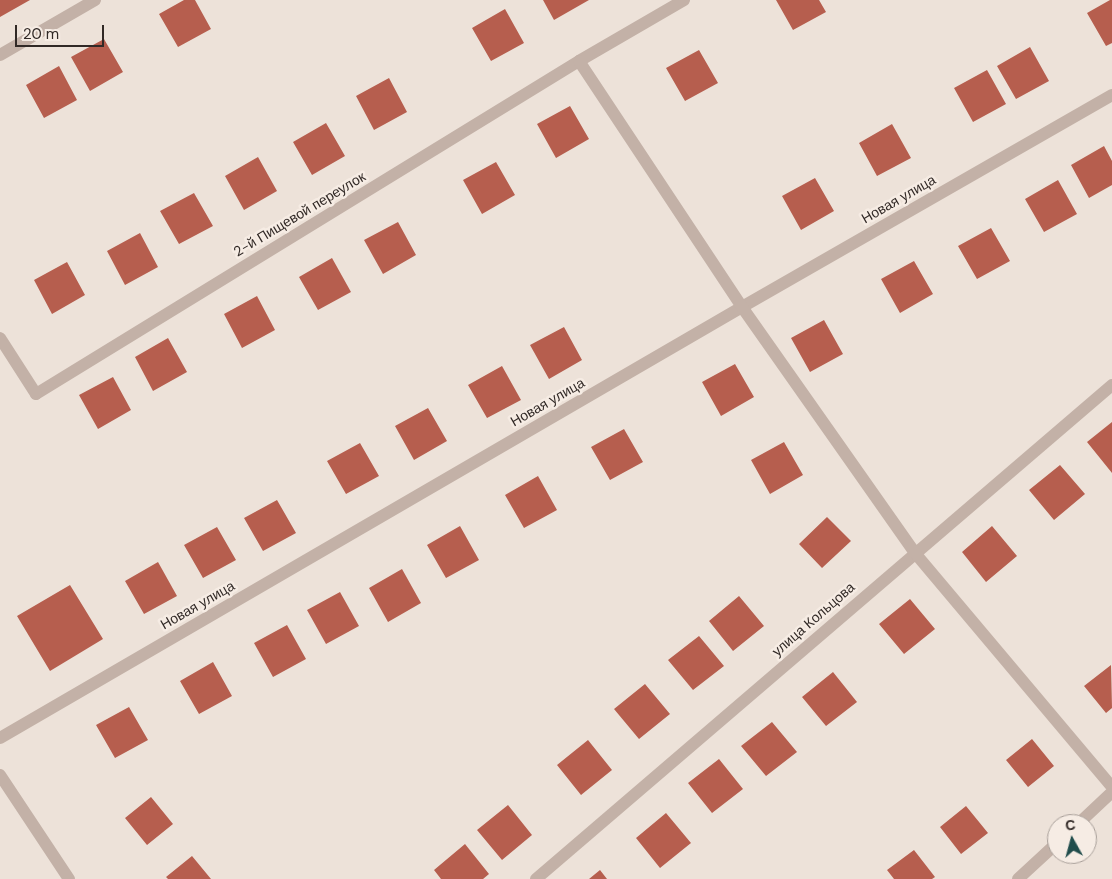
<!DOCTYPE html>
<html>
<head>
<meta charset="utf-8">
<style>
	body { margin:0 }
	#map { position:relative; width:1112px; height:879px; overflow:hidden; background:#ede2d9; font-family:"DM Sans",sans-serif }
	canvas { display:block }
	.north { position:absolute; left:1047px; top:814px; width:50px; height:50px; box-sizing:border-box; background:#f6ece4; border:1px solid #a79e98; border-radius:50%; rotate:353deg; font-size:14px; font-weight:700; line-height:20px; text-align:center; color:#312926 }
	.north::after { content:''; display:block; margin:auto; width:18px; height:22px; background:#214d4c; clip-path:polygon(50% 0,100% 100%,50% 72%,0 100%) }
	.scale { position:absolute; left:15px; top:25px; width:89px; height:22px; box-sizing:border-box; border:2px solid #312926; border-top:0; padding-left:6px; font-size:15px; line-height:18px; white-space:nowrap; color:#312926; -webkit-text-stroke:4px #f6ece4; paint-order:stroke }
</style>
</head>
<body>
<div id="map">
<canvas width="1112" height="879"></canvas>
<div class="north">С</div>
<div class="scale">20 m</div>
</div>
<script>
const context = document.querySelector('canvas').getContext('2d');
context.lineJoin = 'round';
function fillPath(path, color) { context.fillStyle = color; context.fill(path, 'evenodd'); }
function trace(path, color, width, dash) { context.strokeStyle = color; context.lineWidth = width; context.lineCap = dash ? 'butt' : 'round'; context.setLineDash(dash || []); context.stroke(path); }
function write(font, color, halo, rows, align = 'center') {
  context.font = font + ' "DM Sans",sans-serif'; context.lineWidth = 5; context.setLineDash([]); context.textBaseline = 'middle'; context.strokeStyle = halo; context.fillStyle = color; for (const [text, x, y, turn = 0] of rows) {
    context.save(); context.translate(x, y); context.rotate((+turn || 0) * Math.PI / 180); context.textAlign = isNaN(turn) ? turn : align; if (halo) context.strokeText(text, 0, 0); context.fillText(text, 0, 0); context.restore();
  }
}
fillPath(new Path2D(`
	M0,0h30l-30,17z
	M184,0h11l16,29 -33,18 -19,-33z
	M543,0h46l-35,20z
	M776,0h43l7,12 -33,18z
	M1110,0h2v43l-6,3 -19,-33z
	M505,9l19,34 -33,18 -19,-33z
	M104,39l19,33 -33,19 -19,-34z
	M1030,47l19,34 -33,18 -19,-33z
	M699,50l19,33 -33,18 -19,-33z
	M59,66l18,34 -33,18 -18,-33z
	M987,70l19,34 -33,18 -19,-34z
	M389,78l18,34 -33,18 -18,-34z
	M570,106l19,33 -33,19 -19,-34z
	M326,123l19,33 -33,19 -19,-33z
	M892,124l19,34 -34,18 -18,-33z
	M1104,146l8,15v24l-23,13 -18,-33z
	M258,157l19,34 -33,19 -19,-34z
	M496,162l19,33 -33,19 -19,-34z
	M815,178l19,33 -33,19 -19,-34z
	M1058,180l19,34 -33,18 -19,-33z
	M194,193l19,33 -34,18 -19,-33z
	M398,222l18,33 -33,19 -19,-34z
	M991,228l19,33 -33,18 -19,-33z
	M140,233l18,34 -33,18 -18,-34z
	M332,258l19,34 -33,18 -19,-33z
	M914,261l19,33 -33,19 -19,-34z
	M67,262l18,33 -33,19 -18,-34z
	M257,296l18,34 -33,18 -18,-34z
	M824,320l19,34 -33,18 -19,-34z
	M564,327l18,33 -33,19 -19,-34z
	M168,338l19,34 -34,19 -18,-34z
	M735,364l19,33 -33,19 -19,-34z
	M502,366l19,34 -34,18 -19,-33z
	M113,377l18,33 -33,19 -19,-34z
	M428,408l19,33 -33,19 -19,-34z
	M1112,422v51l-25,-31z
	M624,429l19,33 -33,18 -19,-33z
	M784,442l19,33 -33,19 -19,-34z
	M360,443l19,33 -33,18 -19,-33z
	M1060,465l25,29 -31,26 -25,-30z
	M538,476l19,34 -33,18 -19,-33z
	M277,500l19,33 -33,18 -19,-33z
	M827,517l24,24 -29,27 -23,-24z
	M460,526l19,34 -33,18 -19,-33z
	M992,526l25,30 -31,26 -24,-30z
	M217,527l19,33 -33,18 -19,-33z
	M158,562l19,34 -33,18 -19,-33z
	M402,569l19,34 -33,19 -19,-34z
	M70,585l33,54 -53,32 -33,-55z
	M340,592l19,34 -33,18 -19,-34z
	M739,596l25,30 -31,25 -24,-30z
	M910,599l25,30 -31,25 -25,-30z
	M287,625l19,34 -33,18 -19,-34z
	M699,636l25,30 -31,24 -25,-30z
	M213,662l19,34 -33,18 -19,-33z
	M1111,665l1,43 -6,5 -22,-27z
	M833,672l24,30 -31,24 -24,-29z
	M645,684l25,30 -31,25 -25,-30z
	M129,707l19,33 -33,18 -19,-33z
	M772,722l25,30 -31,24 -25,-30z
	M1032,739l22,27 -26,21 -22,-27z
	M588,740l24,30 -31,25 -24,-30z
	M719,759l24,30 -31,24 -24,-30z
	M151,797l22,27 -26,21 -22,-27z
	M508,805l24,30 -30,25 -25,-30z
	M966,806l22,27 -27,21 -21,-27z
	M666,813l25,30 -31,25 -24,-30z
	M465,844l24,30 -6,5h-42l-7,-9z
	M914,850l21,27 -3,2h-38l-7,-9z
	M192,856l19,23h-43l-2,-2z
	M600,870l7,9h-18z`), '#b65e4e');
trace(new Path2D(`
	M0,55l95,-55
	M36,394l543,-333 105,-61
	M0,738l742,-431 370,-212
	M0,775l69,104
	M536,879l576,-494`), '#c3b1a7', 12);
trace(new Path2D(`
	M579,61l163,246 173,246 197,234
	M0,338l36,56
	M1078,824l34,-32
	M1018,879l39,-36`), '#c3b1a7', 12);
write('14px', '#312926', '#f6ece4', [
	["Новая улица",899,200,-30],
	["2-й Пищевой переулок",300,215,-31],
	["Новая улица",548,403,-30],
	["Новая улица",198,606,-30],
	["улица Кольцова",814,620,-41]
]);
</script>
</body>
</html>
